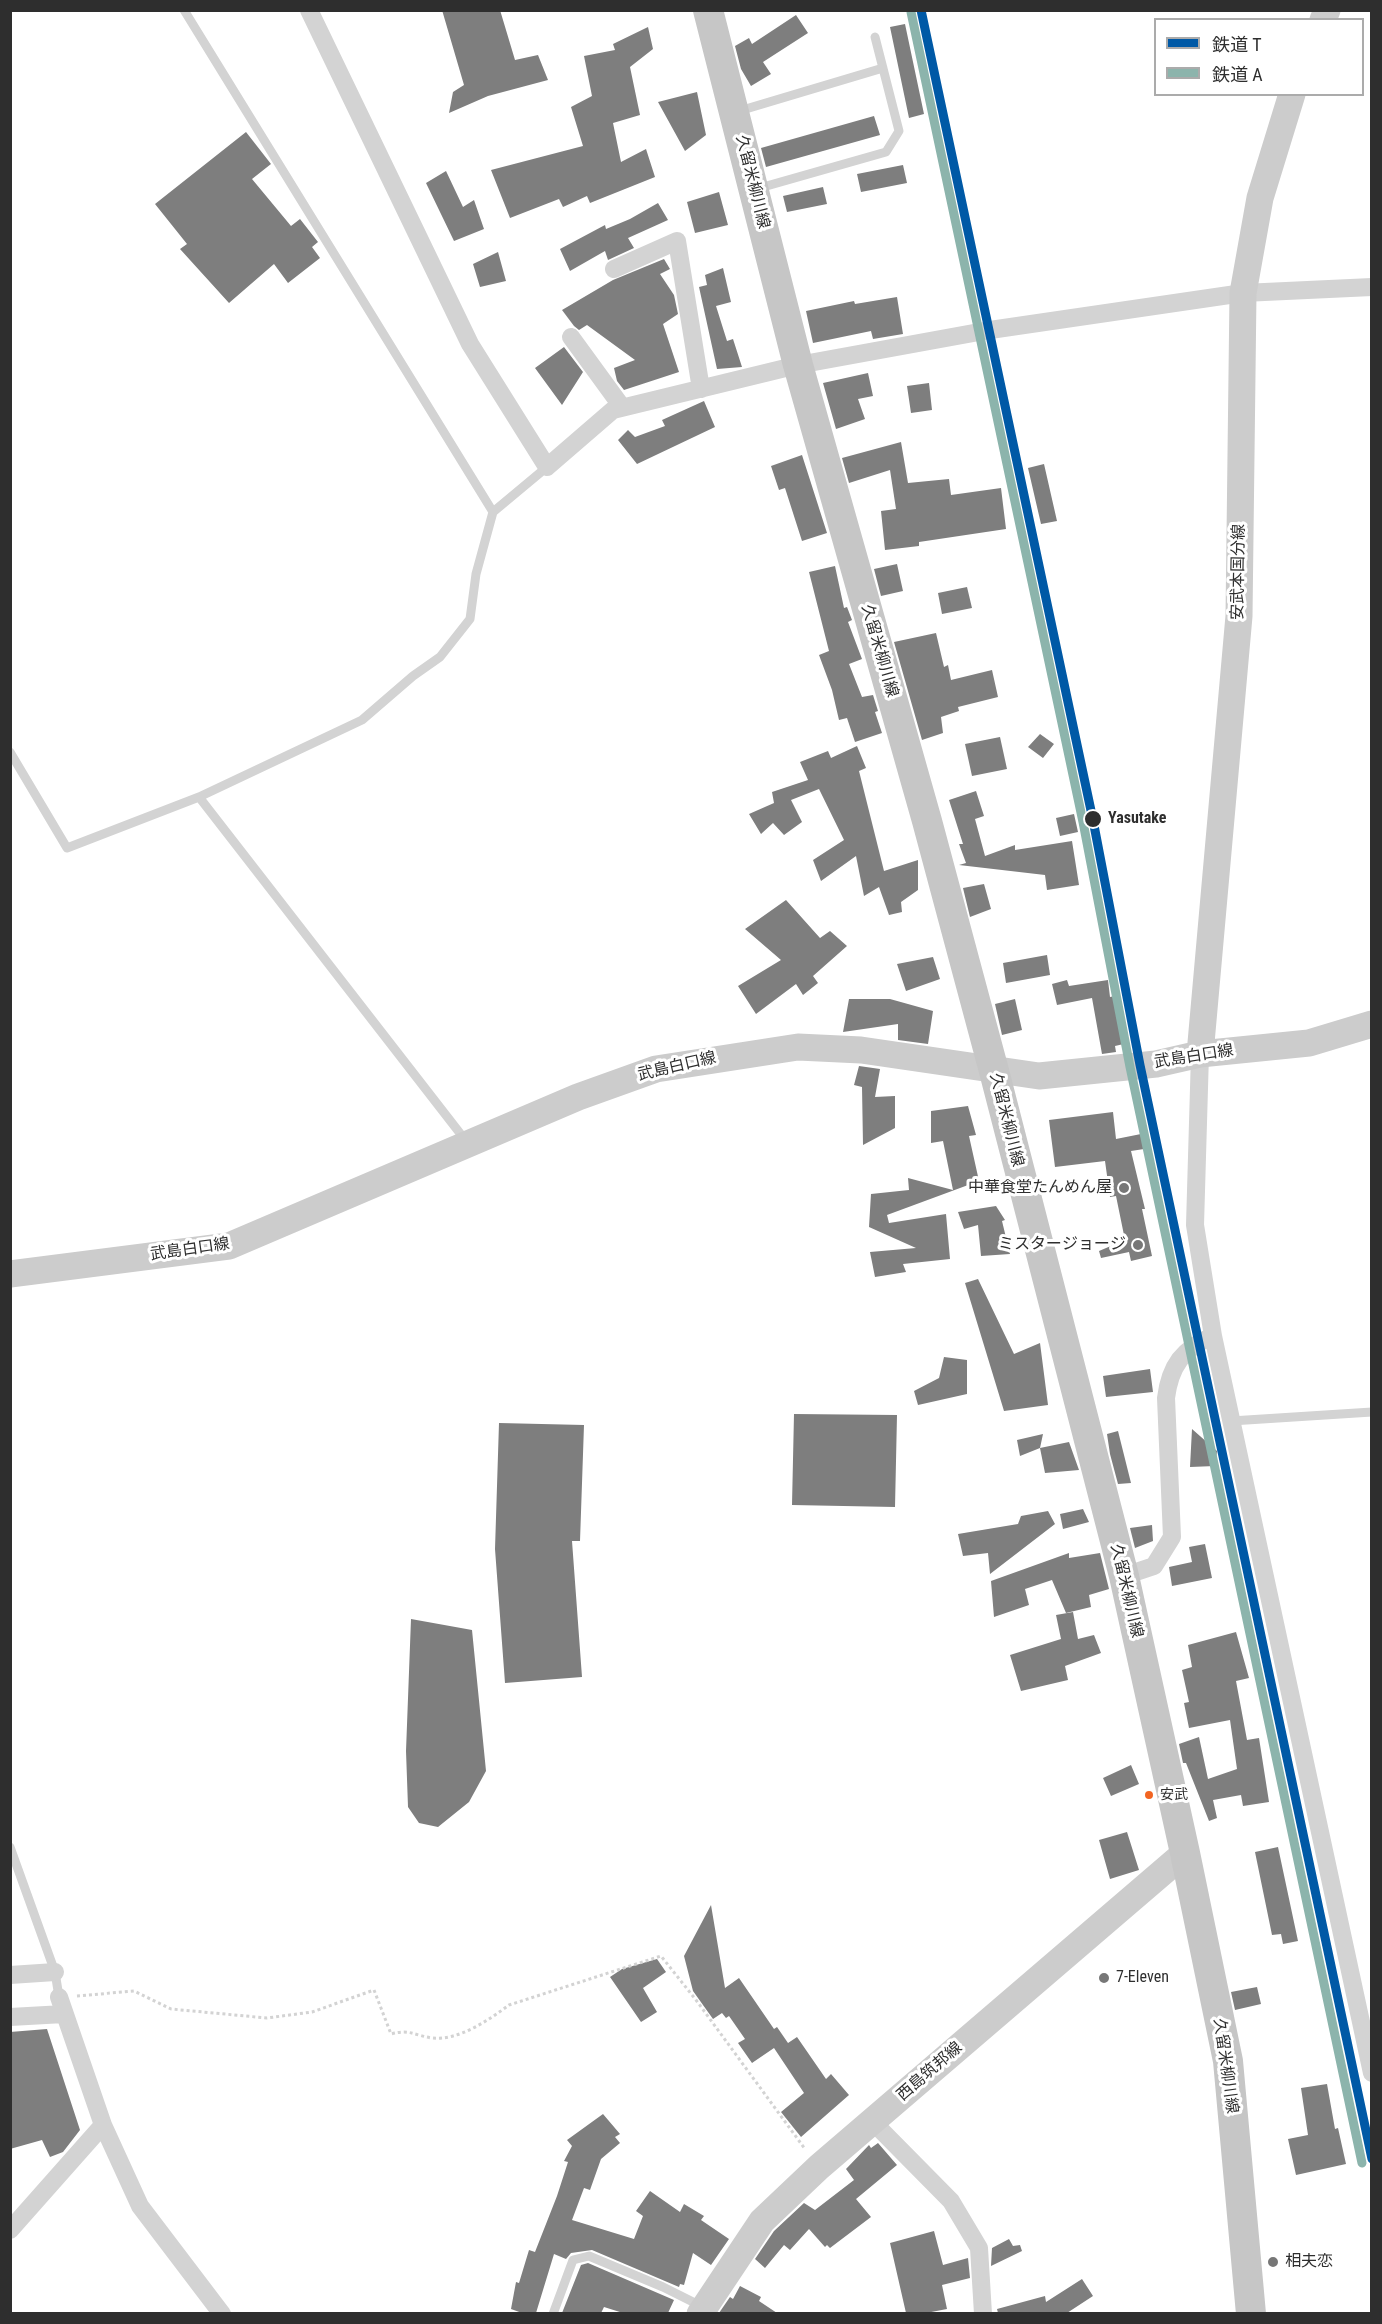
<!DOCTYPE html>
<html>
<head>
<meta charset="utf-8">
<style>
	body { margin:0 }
	#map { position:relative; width:1382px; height:2324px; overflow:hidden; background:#fff; font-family:"Roboto Condensed","Noto Sans JP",sans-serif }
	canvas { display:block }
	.frame { position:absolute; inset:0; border:12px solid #2e2e2e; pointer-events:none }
	.legend { position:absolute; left:1154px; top:18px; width:210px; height:78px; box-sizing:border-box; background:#fff; border:2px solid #ababab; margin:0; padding:8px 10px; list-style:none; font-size:18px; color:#2e2e2e }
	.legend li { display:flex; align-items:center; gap:12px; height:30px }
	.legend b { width:30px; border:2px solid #ababab }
</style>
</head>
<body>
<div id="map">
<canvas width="1382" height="2324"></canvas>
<div class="frame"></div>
<ul class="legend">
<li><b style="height:8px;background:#0059a6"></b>鉄道 T</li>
<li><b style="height:8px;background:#8cb4ac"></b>鉄道 A</li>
</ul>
</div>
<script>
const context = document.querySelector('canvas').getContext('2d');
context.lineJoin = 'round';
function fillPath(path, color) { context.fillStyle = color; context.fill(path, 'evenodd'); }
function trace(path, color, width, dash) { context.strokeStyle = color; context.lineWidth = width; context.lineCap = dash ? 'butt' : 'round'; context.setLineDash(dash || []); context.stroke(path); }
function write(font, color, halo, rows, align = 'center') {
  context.font = font + ' "Roboto Condensed","Noto Sans JP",sans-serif'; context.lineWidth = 6; context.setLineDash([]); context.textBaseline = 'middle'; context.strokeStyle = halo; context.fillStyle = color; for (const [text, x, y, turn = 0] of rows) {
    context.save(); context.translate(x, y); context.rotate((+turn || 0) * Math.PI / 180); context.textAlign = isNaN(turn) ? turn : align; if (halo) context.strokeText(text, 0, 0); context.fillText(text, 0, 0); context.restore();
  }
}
fillPath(new Path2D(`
	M442,10h58l15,50 23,-5 10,25 -60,16 -39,17 4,-21 11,-7z
	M796,15l12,18 -45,29 8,12 -20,12 -10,-17 -6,-23 14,-8 3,6z
	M905,24l19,90 -15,4 -19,-91z
	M648,27l5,22 -23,18 10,48 -27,8 8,39 25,-13 9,28 -65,26 -3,-7 -24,11 -4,-8 -49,19 -19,-48 92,-24 -12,-39 21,-11 -8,-40 31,-6 -2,-6z
	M697,92l9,43 -21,16 -27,-49z
	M874,116l6,19 -114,32 -5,-19z
	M246,132l25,32 -19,15 39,47 9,-7 18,23 -6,5 8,11 -32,25 -14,-19 -45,39 -49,-54 7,-5 -32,-40z
	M903,165l4,18 -46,9 -4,-18z
	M446,171l17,36 11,-7 10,29 -30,12 -28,-58z
	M823,187l4,17 -40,8 -4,-16z
	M719,192l9,33 -33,8 -8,-31z
	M658,203l10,17 -40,18 6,10 -26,12 -3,-9 -35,20 -10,-22 45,-24 1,4 24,-10z
	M498,252l8,29 -26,6 -7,-23z
	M664,259l6,10 -10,5 14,21 4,19 -15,10 16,48 -55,18 -7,-9 -3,-13 21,-8 -48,-35 -8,5 -5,-4 -12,-16 51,-30z
	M723,268l8,34 -15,4 11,35 6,-2 9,28 -25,2 -18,-82 8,-2 -2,-10z
	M897,297l6,37 -30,5 -2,-8 -58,12 -7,-32 48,-10 1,3z
	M564,347l19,25 -21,33 -27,-37z
	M868,373l5,23 -15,3 7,20 -29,10 -13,-46z
	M929,383l3,27 -21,3 -4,-27z
	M704,401l11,26 -78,37 -19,-24 10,-10 7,7 30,-11 -3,-6z
	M901,442l7,41 41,-4 2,16 50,-7 5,41 -87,13v4l-34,4 -4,-39 15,-2 -6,-39 -41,13 -7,-25z
	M802,455l25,78 -25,8 -17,-53 -6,2 -8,-24z
	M1044,464l13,57 -16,3 -13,-56z
	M897,564l6,27 -22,5 -7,-27z
	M835,566l9,42 3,-1 5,13 -4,2 14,37 -13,5 13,33 11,-2 5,16 -3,1 7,21 -27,9 -8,-24 -8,2 -7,-30 -13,-35 10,-4 -20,-79z
	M967,587l5,21 -30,6 -4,-21z
	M936,633l8,34 4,-2 3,15 41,-10 6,27 -40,10 1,4 -18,6 2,16 -21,7 -28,-98z
	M1040,734l14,10 -11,14 -15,-11z
	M1000,737l7,32 -35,7 -7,-32z
	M857,746l9,22 -7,3 25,100 34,-11v30l-17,12 1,10 -13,3 -10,-28 -15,9 -8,-40 -35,25 -8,-21 31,-20 -25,-51 -28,11 11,22 -18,13 -11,-12 -12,11 -12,-20 25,-11 -2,-11 36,-12 -8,-18 28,-11 3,7z
	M976,791l8,25 -9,3 10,37 30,-11v5l57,-9 7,44 -32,5 -2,-15 -86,-10 7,-2 -7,-19h4l-14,-44z
	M1074,814l4,18 -18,4 -4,-18z
	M984,884l7,25 -21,8 -7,-29z
	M786,900l34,38 10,-7 17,15 -34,30 5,7 -15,12 -7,-11 -40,30 -18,-28 43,-26 -36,-31z
	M1047,955l3,20 -44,8 -3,-20z
	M933,957l7,22 -34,12 -9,-27z
	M1067,980l2,6 39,-6 2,17 9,-2 9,48 -13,3 1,6 -14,2 -10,-56 -35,7 -5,-21z
	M849,999h41l43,12 -5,33 -30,-4v-16l-55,8z
	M1015,999l7,31 -20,5 -7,-31z
	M859,1066l21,3 -5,28 20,-1v32l-32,17 -1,-58 -8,-2z
	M968,1106l8,29 -7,1 10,45 -92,34 2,8 57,-9 4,45 -47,5 3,8 -31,5 -5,-25 46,-4 -47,-21 2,-33 38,-4 -1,-12 45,12 -10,-49 -12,2v-32z
	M1113,1112l3,27 25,-5 3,15 -13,2 14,58h-3l10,47 -21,5 -2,-9 -28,6 -2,-7 26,-11 -9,-44 -6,1 -5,-36 -50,6 -6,-47z
	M996,1206l9,14 -3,1 8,33 -29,2 -3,-31 -14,4 -6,-17z
	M978,1279l36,75 26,-11 8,62 -44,6 -39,-128z
	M944,1357l23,3v34l-49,11 -4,-14 25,-13z
	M1150,1369l3,23 -47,5 -3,-21z
	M794,1414l103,1 -2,92 -103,-2z
	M499,1423l85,2 -4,116h-8l10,136 -77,6 -10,-134z
	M1192,1429l25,22 -2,15 -25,1z
	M1118,1431l13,52 -13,1 -8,-30 -3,-20z
	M1043,1434l-3,14 -20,8 -3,-16z
	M1069,1442l10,28 -34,3 -5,-25z
	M1083,1509l6,13 -26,7 -3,-15z
	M1048,1511l7,13 -65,50 -2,-21 -25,3 -5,-22 60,-10 3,-8z
	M1152,1525l1,16 -18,7 -5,-20z
	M1205,1544l7,34 -40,8 -3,-19 23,-5 -3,-15z
	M1069,1553v5l31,-5 9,36 -20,6 2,12 -25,6 -14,-33 -27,9 4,16 -35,12 -3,-36z
	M1073,1612l5,27 16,-4 7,18 -36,13 3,14 -47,11 -11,-36 51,-16 -5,-24z
	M411,1619l61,11 14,141 -17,31 -31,25 -19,-4 -11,-16 -2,-56z
	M1236,1632l13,46 -13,3 11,59 12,-2 10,64 -26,4 -2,-11 -28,5 4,18 -8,3 -23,-58h-3l-4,-19 20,-7 9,42 29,-10 -7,-49 -41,8 -5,-25 5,-1 -7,-32 10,-3 -4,-22z
	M1131,1765l8,19 -28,12 -8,-18z
	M1127,1832l12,38 -29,9 -11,-39z
	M1278,1847l20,94 -15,3 -2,-10 -9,1 -17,-83z
	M711,1905l14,83 14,-10 35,51 3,-2 11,16 9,-6 29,42 5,-5 18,21 -48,42 -20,-25 23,-19 -30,-45 -22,15 -14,-20 7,-4 -16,-23 -3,2 -4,-5 -9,6 -20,-28 -9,-35z
	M657,1959l9,13 -23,16 14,24 -16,10 -31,-45 12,-8z
	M1257,1987l4,17 -26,6 -4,-18z
	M47,2029l33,101 -17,22 -13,5 -8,-17 -32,9v-117z
	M1327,2084l8,45 3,-1 8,36 -50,11 -8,-36 20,-4 -7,-47z
	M603,2114l17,20 -5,3 5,6 -19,16 -11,31 -6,-2 -12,32 62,19 9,-23 -7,-5 14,-20 30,21 4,-8 20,12 -3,4 28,19 -18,26 -18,-12 -9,32 -4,-1 -1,3 -87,-37 -21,3 -5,6 -12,-5 -18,59h-14l-11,-4 5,-27 3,1 10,-33 6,2 22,-56 11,-34 -4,-1 8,-15 -5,-6z
	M878,2143l19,22 -41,34 15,18 -41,31 -3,-3 -2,2 -16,-18 -19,21 -6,-5 -19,23 -10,-9 19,-28 30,-28 11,7 39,-30 -8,-11 23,-24 2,3z
	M934,2231l9,34 25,-7 2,20 -28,7 5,24 -21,4h-20l-16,-70z
	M1009,2239l4,7 7,-1 2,6 -31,15 1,-18z
	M588,2263l86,37 -6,13h-45l-19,-6 -3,6h-39l19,-48z
	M1082,2279l11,17 -26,17h-69l-1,-4 48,-13 1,6z
	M740,2286l21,11 -2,4 18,12h-58l11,-16 3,2z`), '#7e7e7e');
trace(new Path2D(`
	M77,1996l57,-5 37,18 96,9 45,-6 62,-22 17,44c19,-5 22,1 41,4 26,3 57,-18 77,-33l152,-49 35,44 109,149`), '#d3d3d3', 3, [3, 3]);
trace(new Path2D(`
	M184,10l309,502
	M739,111l144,-43
	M756,189l130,-37 13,-21 -24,-94
	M10,752l57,96 132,-51 163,-77 51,-44 27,-19 30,-38 6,-45 17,-62 54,-45
	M199,797l267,344
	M1231,1421l141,-9
	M10,1847l45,125 4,25
	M553,2314l20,-54 16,-4 74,31 38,19`), '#d3d3d3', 9);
trace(new Path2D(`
	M309,10l161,334 77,123 66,-57 185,-45 192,-35 253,-37 129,-6
	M614,269l63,-28 24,148
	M571,337l51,70
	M1200,1054l-5,171 18,111 159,737
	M1124,1576l30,-10 18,-29 -6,-139c4,-32 17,-50 47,-62
	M10,1975l45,-3
	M59,1997l44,128 37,81 82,108
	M10,2017l54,-3
	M872,2121l79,80 28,47 4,66
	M10,2230l93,-105`), '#d3d3d3', 18);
trace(new Path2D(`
	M1323,20l4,-10
	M1200,1054l39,-438 4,-323 17,-95 32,-104
	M10,1274l219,-28 349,-149 78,-28 142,-22 63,3 178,26 117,-12 44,-10 109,-11 63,-19
	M700,2314l62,-93 57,-54 366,-314`), '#ccc', 27);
trace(new Path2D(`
	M708,10l90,355 129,456 67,250 130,505 61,277 43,208 23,253`), '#c6c6c6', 30);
trace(new Path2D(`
	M921,10l172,810 47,245 232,1094`), '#0059a6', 9);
trace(new Path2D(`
	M911,12l172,810 47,245 232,1096`), '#8cb4ac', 9);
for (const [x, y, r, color] of [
	[1093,819,9,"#2e2e2e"],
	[1124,1188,6,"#777"],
	[1138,1245,6,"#777"],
	[1149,1795,5,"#f26522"],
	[1104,1978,6,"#777"],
	[1273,2262,6,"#777"]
]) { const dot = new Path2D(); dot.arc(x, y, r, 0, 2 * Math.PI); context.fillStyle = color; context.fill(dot); trace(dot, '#fff', 2); }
write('14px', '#2e2e2e', '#fff', [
	["安武",1160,1795]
], 'left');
write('16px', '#2e2e2e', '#fff', [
	["久留米柳川線",752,182,76],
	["安武本国分線",1239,572,-89],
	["久留米柳川線",879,651,74],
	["武島白口線",1194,1057,-9],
	["武島白口線",677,1067,-13],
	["久留米柳川線",1006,1120,76],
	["武島白口線",190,1250,-8],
	["久留米柳川線",1126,1591,77],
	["久留米柳川線",1225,2066,82],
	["西島筑邦線",930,2072,-41]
]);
write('bold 16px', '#2e2e2e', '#fff', [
	["Yasutake",1108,819]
], 'left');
write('16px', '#2e2e2e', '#fff', [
	["中華食堂たんめん屋",1112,1188],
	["ミスタージョージ",1126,1245],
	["7-Eleven",1116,1978,"left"],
	["相夫恋",1285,2262,"left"]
], 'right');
</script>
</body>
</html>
